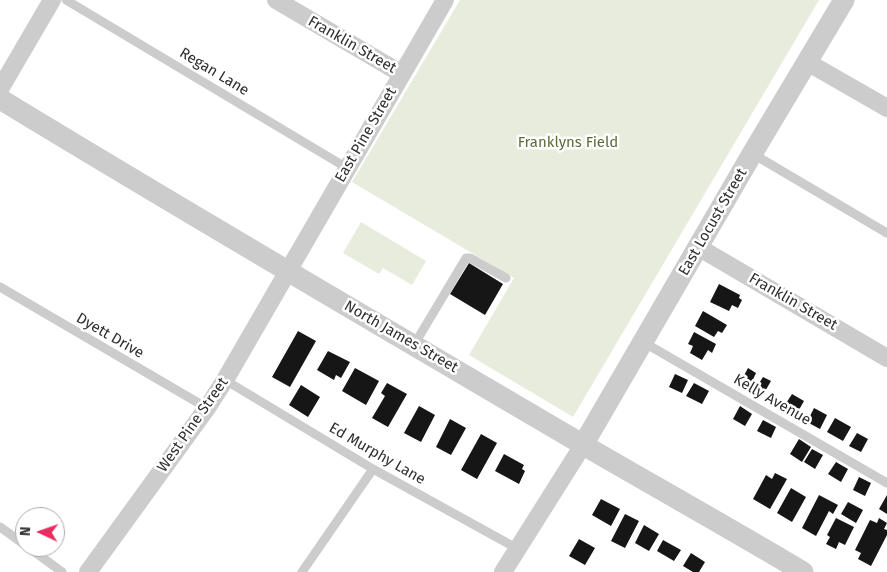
<!DOCTYPE html>
<html>
<head>
<meta charset="utf-8">
<style>
	body { margin:0 }
	#map { position:relative; width:887px; height:572px; overflow:hidden; background:#fff; font-family:"Fira Sans",sans-serif }
	canvas { display:block }
	.north { position:absolute; left:15px; top:507px; width:50px; height:50px; box-sizing:border-box; background:#fff; border:1px solid #acacac; border-radius:50%; rotate:273deg; font-size:14px; font-weight:700; line-height:20px; text-align:center; color:#2f2f2f }
	.north::after { content:''; display:block; margin:auto; width:18px; height:22px; background:#e82e61; clip-path:polygon(50% 0,100% 100%,50% 72%,0 100%) }
</style>
</head>
<body>
<div id="map">
<canvas width="887" height="572"></canvas>
<div class="north">N</div>
</div>
<script>
const context = document.querySelector('canvas').getContext('2d');
context.lineJoin = 'round';
function fillPath(path, color) { context.fillStyle = color; context.fill(path, 'evenodd'); }
function trace(path, color, width, dash) { context.strokeStyle = color; context.lineWidth = width; context.lineCap = dash ? 'butt' : 'round'; context.setLineDash(dash || []); context.stroke(path); }
function write(font, color, halo, rows, align = 'center') {
  context.font = font + ' "Fira Sans",sans-serif'; context.lineWidth = 5; context.setLineDash([]); context.textBaseline = 'middle'; context.strokeStyle = halo; context.fillStyle = color; for (const [text, x, y, turn = 0] of rows) {
    context.save(); context.translate(x, y); context.rotate((+turn || 0) * Math.PI / 180); context.textAlign = isNaN(turn) ? turn : align; if (halo) context.strokeText(text, 0, 0); context.fillText(text, 0, 0); context.restore();
  }
}
fillPath(new Path2D(`
	M460,0h359l-246,417 -104,-62 45,-77 -162,-96z
	M361,222l65,39 -14,24 -29,-17 -4,6 -36,-21z`), '#e8ecdc');
fillPath(new Path2D(`
	M469,263l34,21 -18,31 -35,-21z
	M719,284l21,11 -1,3 3,2 -4,8 -6,-3 -3,6 -19,-9z
	M703,311l24,14 -5,8 -4,-2 -4,6 -19,-11z
	M298,331l18,10 -26,46 -18,-10z
	M694,332l22,12 -4,9 -4,-3 -6,10 -12,-7 3,-7 -5,-2z
	M328,351l22,11 -9,16 -5,-3 -2,5 -17,-10z
	M355,368l24,13 -13,24 -24,-14z
	M748,368l8,5 -6,13 -9,-5z
	M675,374l13,6 -6,13 -13,-6z
	M763,377l8,4 -7,12 -8,-5z
	M387,383l20,11 -19,33 -16,-9 13,-22 -4,-3z
	M694,383l15,8 -7,13 -16,-8z
	M301,385l19,12 -12,20 -19,-12z
	M792,394l12,7 -8,14 -13,-7z
	M419,406l16,9 -14,27 -17,-9z
	M740,406l12,8 -7,12 -12,-7z
	M814,408l13,7 -7,14 -13,-7z
	M835,418l16,9 -8,14 -16,-9z
	M450,419l16,9 -15,27 -15,-8z
	M763,420l13,7 -5,11 -14,-7z
	M857,433l11,6 -7,13 -12,-6z
	M481,434l16,9 -20,36 -16,-9z
	M799,439l12,8 -9,15 -12,-8z
	M812,449l11,6 -8,14 -11,-7z
	M504,454l20,11 -2,4 3,2 -6,13 -24,-13z
	M836,462l12,7 -7,13 -13,-8z
	M775,473l12,6 -17,30 -17,-10 13,-24 6,4z
	M859,477l12,6 -6,13 -12,-6z
	M791,488l15,9 -14,25 -15,-9z
	M819,495l19,10 -5,9 -4,-3 -13,25 -14,-8z
	M887,495v19l-8,-5z
	M601,499l19,10 -9,17 -19,-11z
	M848,502l15,8 -7,13 -15,-9z
	M625,514l14,7 -14,27 -14,-7z
	M836,518l18,9 -9,18 -6,-3 -3,7 -10,-5 4,-7 -3,-2z
	M879,518l8,5 -3,6 3,1v5l-16,31 -13,-7 3,-6 -6,-3 15,-30 7,3z
	M644,525l15,9 -10,17 -14,-8z
	M579,539l16,9 -10,17 -16,-9z
	M663,540l18,10 -7,11 -17,-10z
	M691,553l14,9 -6,10h-6l-10,-6z`), '#161616');
trace(new Path2D(`
	M66,0l281,168
	M753,154l134,79
	M0,287l207,121
	M643,342l244,141
	M414,345l52,-87h4l36,20
	M225,380l148,89 145,80
	M0,527l25,18
	M28,547l34,25
	M302,572l71,-103`), '#ccc', 9);
trace(new Path2D(`
	M276,0l126,74
	M807,62l80,46
	M0,89l52,-89
	M698,247l189,111
	M88,572l119,-164 18,-28 220,-380
	M503,572l80,-127`), '#ccc', 18);
trace(new Path2D(`
	M0,99c192,117 386,230 580,344 74,43 149,85 223,129
	M583,445l169,-291 92,-154`), '#ccc', 21);
write('15px', '#2f2f2f', '#fff', [
	["Franklin Street",352,45,30],
	["Regan Lane",214,72,31],
	["East Pine Street",366,135,-60],
	["East Locust Street",713,222,-60],
	["Franklin Street",793,302,30],
	["Dyett Drive",110,336,30],
	["North James Street",401,337,30],
	["Kelly Avenue",772,400,30],
	["West Pine Street",193,425,-55],
	["Ed Murphy Lane",377,454,30]
]);
write('15px', '#5b6c3b', '#fff', [
	["Franklyns Field",568,143]
]);
</script>
</body>
</html>
